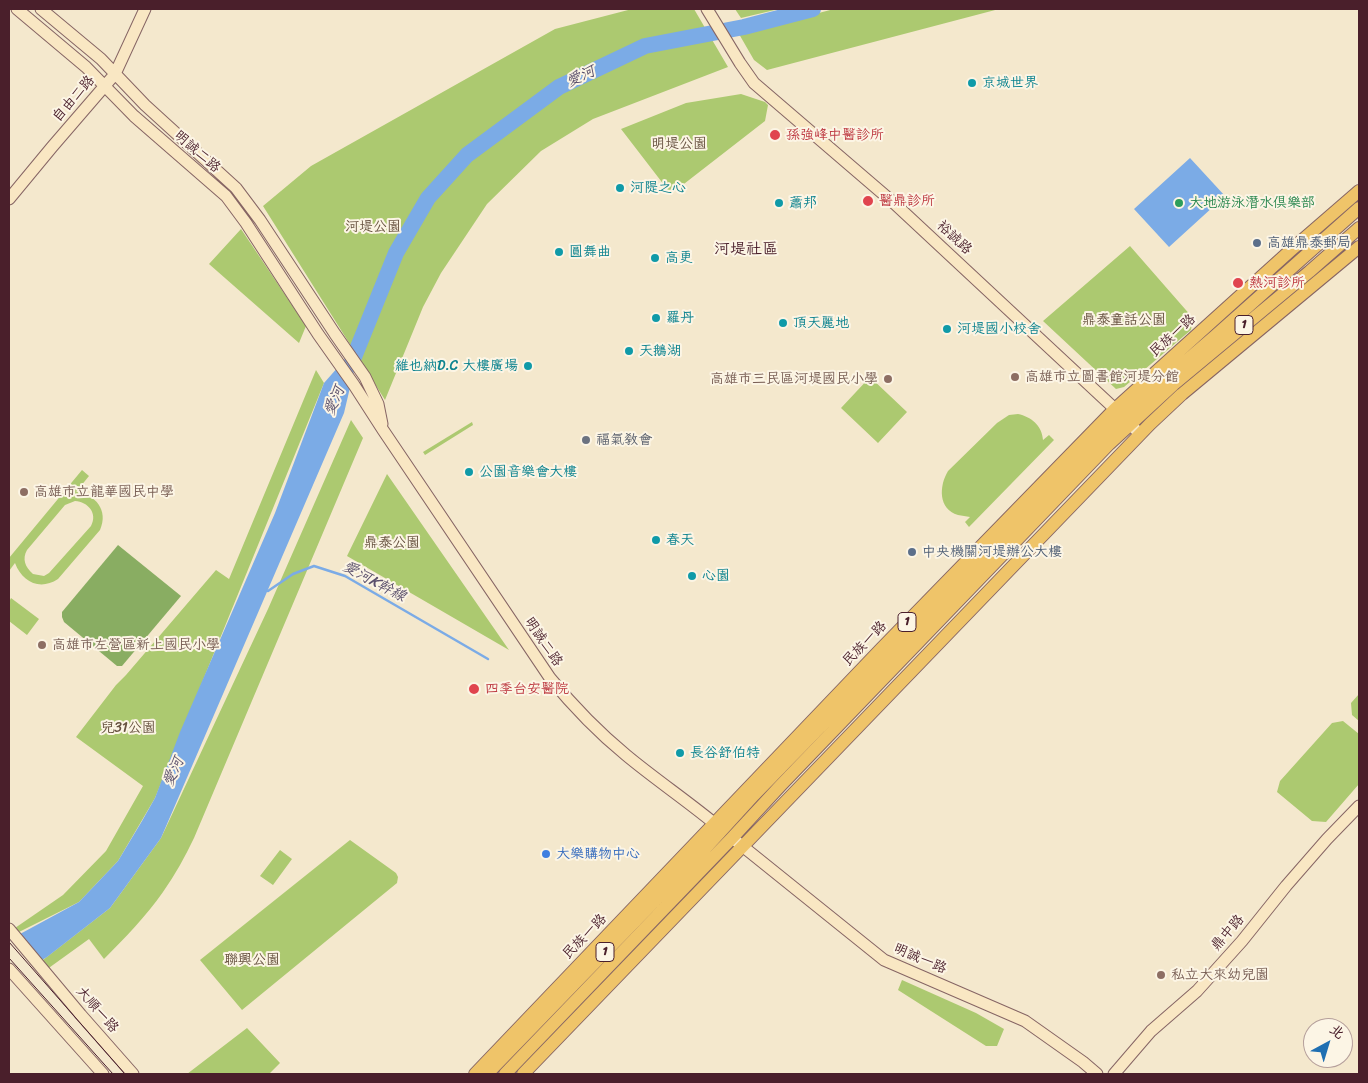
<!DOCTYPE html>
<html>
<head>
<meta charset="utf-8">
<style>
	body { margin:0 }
	#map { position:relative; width:1368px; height:1083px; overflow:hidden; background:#f4e8cd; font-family:Sriracha,"LXGW WenKai TC",sans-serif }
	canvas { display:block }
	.frame { position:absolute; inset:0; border:10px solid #4a1f2b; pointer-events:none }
	.north { position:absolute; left:1303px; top:1018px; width:50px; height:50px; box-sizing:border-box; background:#fcf5e5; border:1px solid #b59f9b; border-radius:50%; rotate:39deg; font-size:14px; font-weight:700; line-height:20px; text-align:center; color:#4a1f2b }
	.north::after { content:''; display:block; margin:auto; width:18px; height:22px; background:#1f6fb2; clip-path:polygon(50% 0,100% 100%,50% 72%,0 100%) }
</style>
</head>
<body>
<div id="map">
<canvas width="1368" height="1083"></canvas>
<div class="frame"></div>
<div class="north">北</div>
</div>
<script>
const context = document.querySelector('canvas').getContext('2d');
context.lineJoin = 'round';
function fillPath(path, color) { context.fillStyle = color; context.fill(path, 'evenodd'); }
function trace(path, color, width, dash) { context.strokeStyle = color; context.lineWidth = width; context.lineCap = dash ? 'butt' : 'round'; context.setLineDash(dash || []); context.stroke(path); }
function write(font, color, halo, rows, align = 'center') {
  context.font = font + ' Sriracha,"LXGW WenKai TC",sans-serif'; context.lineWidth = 4; context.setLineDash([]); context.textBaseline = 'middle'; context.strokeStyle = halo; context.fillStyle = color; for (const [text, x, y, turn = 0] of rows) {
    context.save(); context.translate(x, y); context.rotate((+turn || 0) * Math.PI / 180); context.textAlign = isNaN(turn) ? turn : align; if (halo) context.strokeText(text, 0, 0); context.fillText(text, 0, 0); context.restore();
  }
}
fillPath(new Path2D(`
	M632,9h62l34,58 -135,52 -52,32 -54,53 -46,69 -18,34 -38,93 -122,-194 48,-40 244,-137z
	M735,9h44l-38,9z
	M834,9h165l-232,61 -13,-10 -15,-26z
	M741,94l24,8 3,3 -3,16 -94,73 -50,-65 65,-26z
	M241,229l65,97 -7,17 -90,-79z
	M1130,246l62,71v6l-1,7 -67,57 -8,2 -73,-68z
	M316,370l8,13 -169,415 -37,63 -39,41 -60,30 -4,-4 48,-33 43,-44 37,-65 -67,-49 40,-52 10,-10 90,-105 13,9z
	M870,377l37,35 -29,31 -37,-35z
	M1018,414c13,3 24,11 25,26l6,-5 5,5 -85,87 -4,-5 5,-5c-4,-1 -8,-1 -12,-2 -20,-6 -19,-29 -10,-44l49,-48 12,-8z
	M351,420l12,18 -169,400c-9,19 -19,37 -31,54 -17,24 -38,46 -59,67l-15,-20 -43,31 -7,-7 71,-55 51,-70 107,-229z
	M472,422l1,3 -48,30 -2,-3z
	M82,470l7,6 -13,16c19,2 33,18 24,38l-42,49c-18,12 -36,3 -43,-16l-6,8v-13zM75,501c13,1 23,12 16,25l-42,47 -5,3 -11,-2c-8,-7 -11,-15 -6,-24l38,-45z
	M387,474l122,176 -162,-94z
	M11,598l28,21 -12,16 -18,-14v-19z
	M1359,694v27l-7,-6 -1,-12z
	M1343,721l16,13v50l-33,38 -14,-1 -35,-29 3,-11 52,-58z
	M350,840l46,33 2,4 -1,6 -155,127 -42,-50z
	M280,850l12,9 -19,26 -13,-9z
	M902,980l74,33 28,16 -7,17h-11l-88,-56z
	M247,1028l33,35 -11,11h-82z`), '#acc970');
fillPath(new Path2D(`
	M118,545l63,51 -59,70h-5l-53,-44 -2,-5v-5z`), '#89ad62');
fillPath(new Path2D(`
	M1190,158l35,38 -56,51 -35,-38z
	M361,341l-17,72 -183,425 -51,70 -63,49 -13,8 -25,-25 70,-38 39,-41 24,-40 13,-23 25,-66 95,-219 49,-130z`), '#7babe6');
fillPath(new Path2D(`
	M9,937l26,31 -26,12z`), '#f4e8cd');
trace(new Path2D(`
	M268,591l25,-17 21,-8 31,10 143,83`), '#7babe6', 2.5);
trace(new Path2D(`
	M352,362l44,-109 32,-55 39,-43 92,-68 86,-41 99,-19 69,-18`), '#7babe6', 16);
const secondary = new Path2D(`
	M17,9l69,58 48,49 92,80 20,27 72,111 36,51 29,45 167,248c23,28 48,54 76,77 30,25 63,47 94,73
	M41,9l60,50 44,46 91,83 24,32 75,114 30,43 13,27 4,20
	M707,9l33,54 14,20 141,121 220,205 25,25
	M9,199l43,-52 63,-73 30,-65
	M736,841l148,119 141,61 58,41 14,12
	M9,929l72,86 52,59
	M9,969l94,105
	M1114,1074l37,-43 46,-40 45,-50 44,-55 41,-47 32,-33`);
const primary = new Path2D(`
	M475,1074l407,-426 233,-239 176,-159 68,-59
	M487,1074l215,-222 52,-57 368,-379 93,-80 144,-128
	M505,1074l227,-236 49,-53 328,-341 64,-59 136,-113 50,-44
	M523,1074l627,-650 32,-30 177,-147`);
trace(secondary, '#866564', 13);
trace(primary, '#866564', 14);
trace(secondary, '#f9e7c3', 11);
trace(primary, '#efc469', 12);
trace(new Path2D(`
	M9,942l116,132
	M9,958l104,116`), '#4a1f2b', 1);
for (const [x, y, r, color] of [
	[972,83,5,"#0f9aa8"],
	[775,135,6,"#e0444e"],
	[620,188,5,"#0f9aa8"],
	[868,201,6,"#e0444e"],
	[779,203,5,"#0f9aa8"],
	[1179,203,5,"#2e9e5b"],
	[1257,243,5,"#5c6f8a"],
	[559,252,5,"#0f9aa8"],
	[655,258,5,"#0f9aa8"],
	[1238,283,6,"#e0444e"],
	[656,318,5,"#0f9aa8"],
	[783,323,5,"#0f9aa8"],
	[947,329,5,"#0f9aa8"],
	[629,351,5,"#0f9aa8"],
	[528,366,5,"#0f9aa8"],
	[1015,377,5,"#8d6e63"],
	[888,379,5,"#8d6e63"],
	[586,440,5,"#6b7280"],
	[469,472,5,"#0f9aa8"],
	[24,492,5,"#8d6e63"],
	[656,540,5,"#0f9aa8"],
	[912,552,5,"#5c6f8a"],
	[692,576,5,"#0f9aa8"],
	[42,645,5,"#8d6e63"],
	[474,689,6,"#e0444e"],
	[680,753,5,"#0f9aa8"],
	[546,854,5,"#3f7fe0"],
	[1161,975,5,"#8d6e63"]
]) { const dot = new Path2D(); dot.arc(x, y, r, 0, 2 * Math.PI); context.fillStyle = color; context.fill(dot); trace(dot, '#fcf5e5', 2); }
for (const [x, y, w] of [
	[1244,325,18],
	[907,622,18],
	[605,952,18]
]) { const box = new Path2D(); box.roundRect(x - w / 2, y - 9.5, w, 19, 4); context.fillStyle = '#fcf5e5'; context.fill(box); trace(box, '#4a1f2b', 1); }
write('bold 12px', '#4a1f2b', null, [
	["1",1244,325],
	["1",907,622],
	["1",605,952]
]);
write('14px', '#0d838f', '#fcf5e5', [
	["京城世界",982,83],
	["河隄之心",630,188],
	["蕭邦",789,203],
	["圓舞曲",569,252],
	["高更",665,258],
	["羅丹",666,318],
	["頂天麗地",793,323],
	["河堤國小校舍",957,329],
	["天鵝湖",639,351],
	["維也納D.C 大樓廣場",518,366,"right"],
	["公園音樂會大樓",479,472],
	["春天",666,540],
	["心園",702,576],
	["長谷舒伯特",690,753]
], 'left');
write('14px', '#4a1f2b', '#fcf5e5', [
	["自由二路",74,99,-49],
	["明誠二路",197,152,41],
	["裕誠路",954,238,43],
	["民族一路",1173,336,-42],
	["明誠二路",543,642,56],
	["民族一路",865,644,-46],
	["鼎中路",1228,933,-49],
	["民族一路",585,937,-46],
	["明誠一路",920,959,23],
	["大順一路",97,1010,49]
]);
write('14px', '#be3a42', '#fcf5e5', [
	["孫強峰中醫診所",786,135],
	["醫鼎診所",879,201],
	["熱河診所",1249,283],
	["四季台安醫院",485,689]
], 'left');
write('14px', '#675240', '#fcf5e5', [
	["明堤公園",679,144],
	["河堤公園",373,227],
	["鼎泰童話公園",1124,320],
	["鼎泰公園",392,543],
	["兒31公園",128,728],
	["聯興公園",252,960]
]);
write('14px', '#27864d', '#fcf5e5', [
	["大地游泳潛水俱樂部",1189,203]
], 'left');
write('14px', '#4e5e75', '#fcf5e5', [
	["高雄鼎泰郵局",1267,243],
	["中央機關河堤辦公大樓",922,552]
], 'left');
write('14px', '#785e54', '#fcf5e5', [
	["高雄市立圖書館河堤分館",1025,377],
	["高雄市三民區河堤國民小學",878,379,"right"],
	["高雄市立龍華國民中學",34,492],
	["高雄市左營區新上國民小學",52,645],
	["私立大來幼兒園",1171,975]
], 'left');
write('14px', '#5b616d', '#fcf5e5', [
	["福氣教會",596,440]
], 'left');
write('14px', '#366cbe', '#fcf5e5', [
	["大樂購物中心",556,854]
], 'left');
write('italic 15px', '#5b506c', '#fcf5e5', [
	["愛河",581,77,-25],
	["愛河",335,401,-67],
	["愛河K幹線",374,582,28],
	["愛河",174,772,-66]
]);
write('16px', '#4a1f2b', '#fcf5e5', [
	["河堤社區",746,250]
]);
</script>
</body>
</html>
